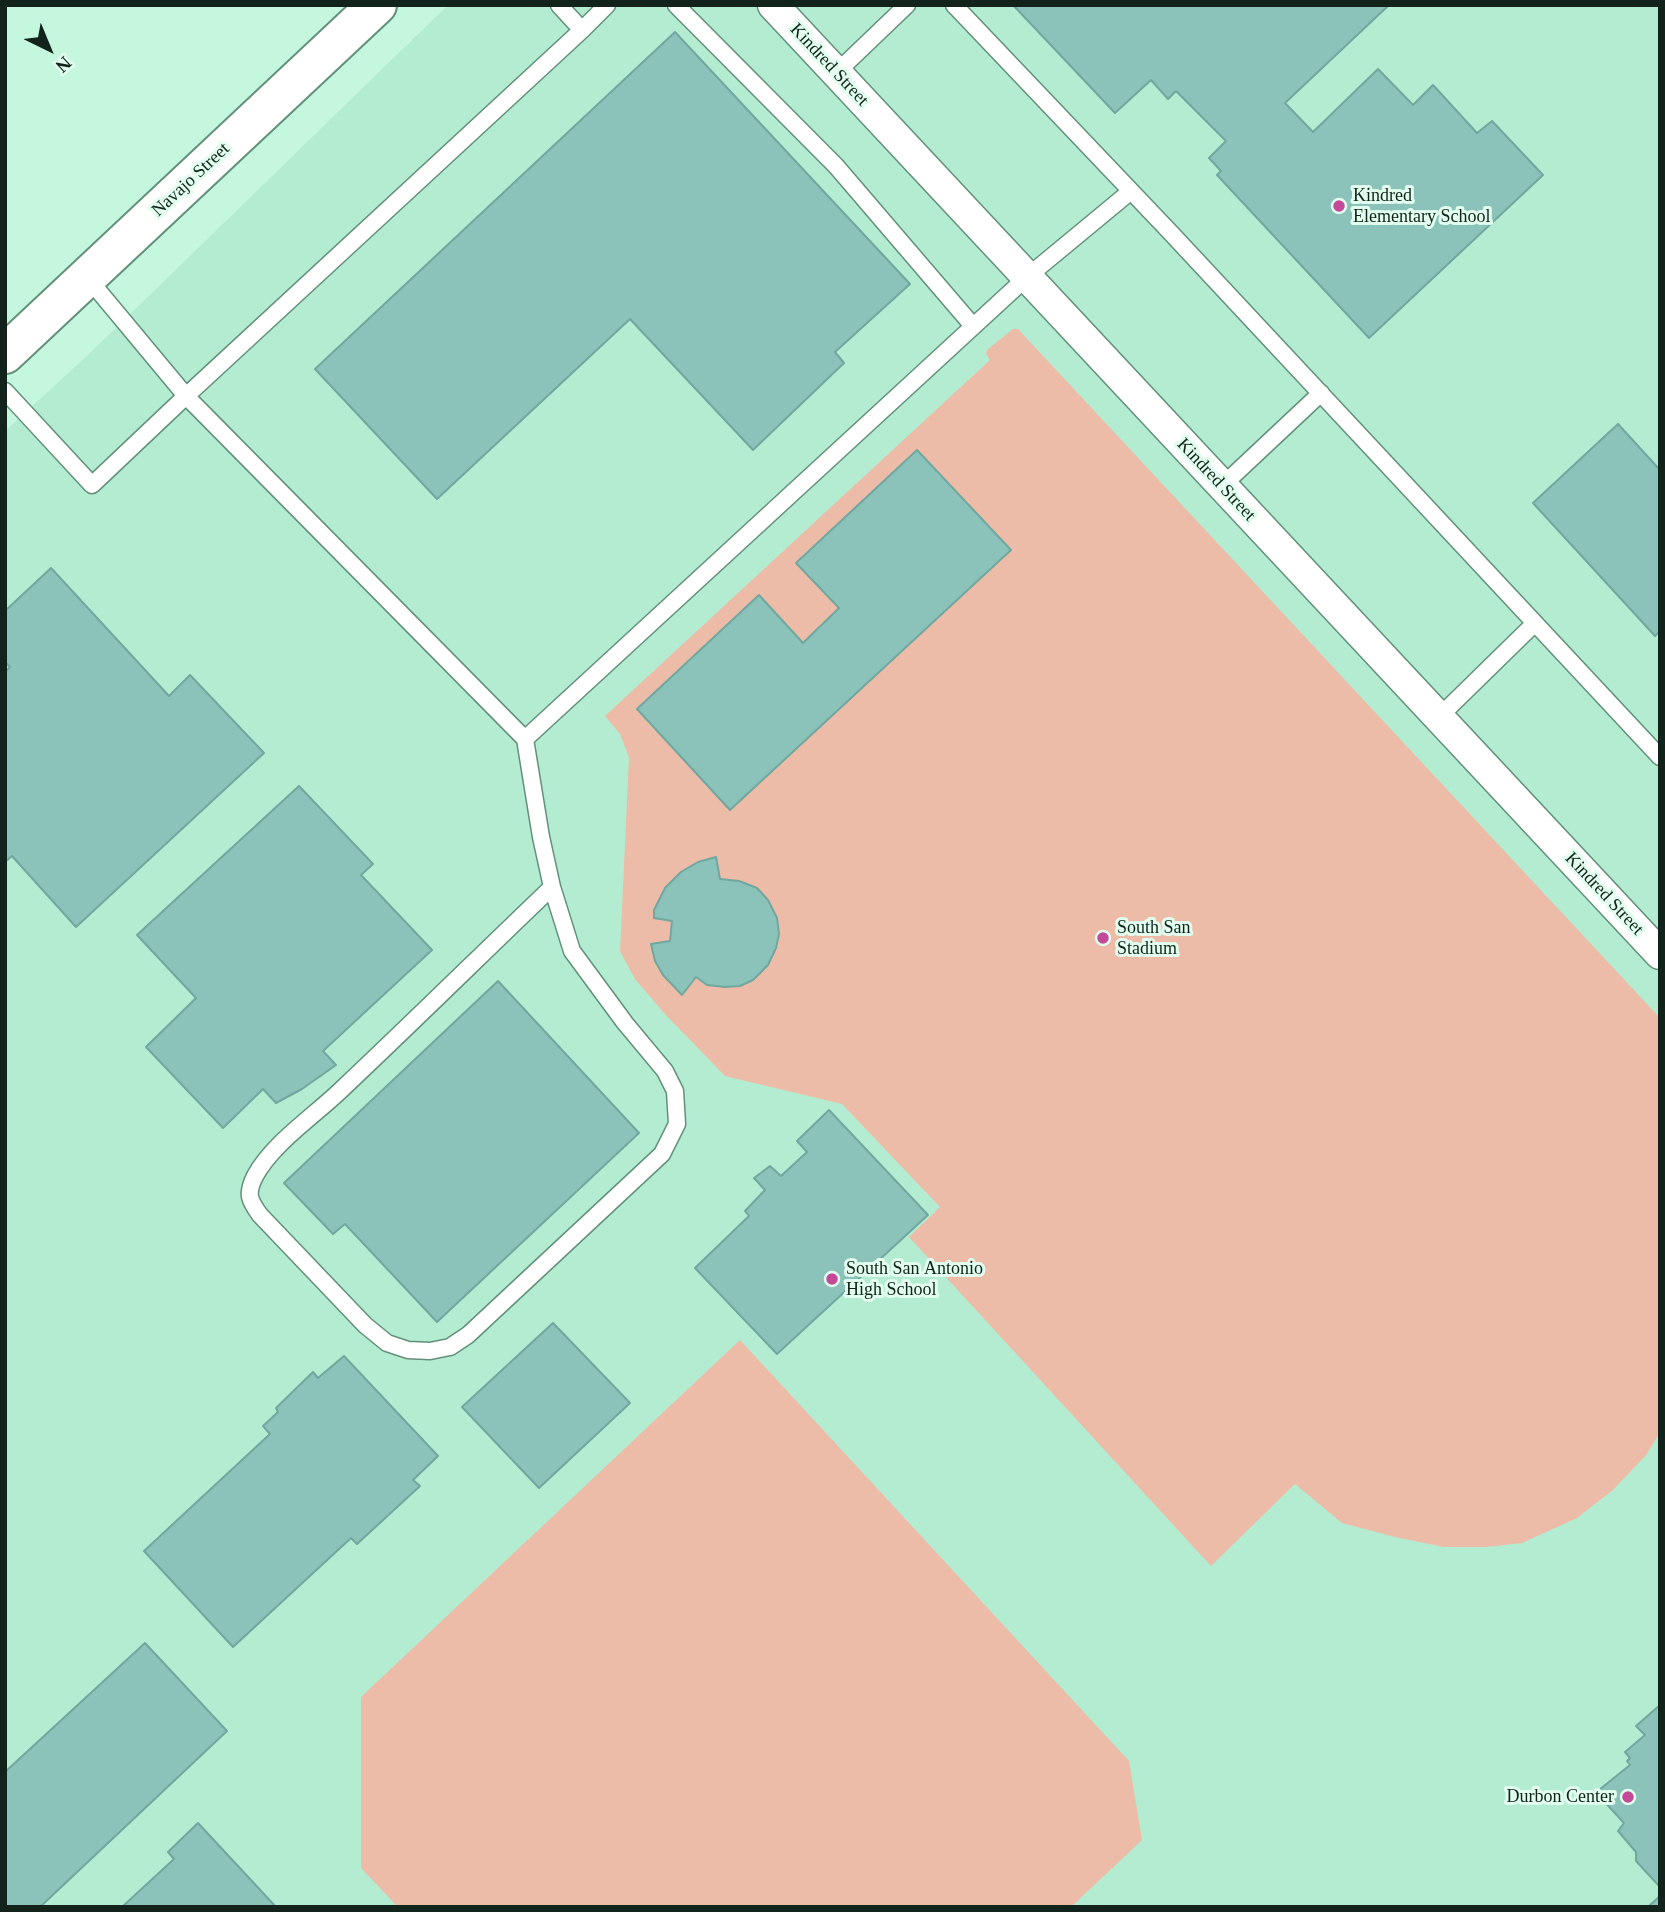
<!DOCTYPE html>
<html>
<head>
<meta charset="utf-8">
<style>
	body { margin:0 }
	#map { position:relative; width:1665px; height:1912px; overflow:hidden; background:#c5f6de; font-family:Georgia,serif }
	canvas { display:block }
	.frame { position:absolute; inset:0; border:7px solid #11231b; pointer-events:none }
	.north { position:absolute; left:14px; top:14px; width:70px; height:70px; -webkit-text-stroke:5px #e1feef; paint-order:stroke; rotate:137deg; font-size:19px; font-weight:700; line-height:28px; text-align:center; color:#11231b }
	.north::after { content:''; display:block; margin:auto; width:24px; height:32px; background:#11231b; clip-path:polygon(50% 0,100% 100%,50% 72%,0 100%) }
</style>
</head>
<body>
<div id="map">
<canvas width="1665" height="1912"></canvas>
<div class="frame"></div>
<div class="north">N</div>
</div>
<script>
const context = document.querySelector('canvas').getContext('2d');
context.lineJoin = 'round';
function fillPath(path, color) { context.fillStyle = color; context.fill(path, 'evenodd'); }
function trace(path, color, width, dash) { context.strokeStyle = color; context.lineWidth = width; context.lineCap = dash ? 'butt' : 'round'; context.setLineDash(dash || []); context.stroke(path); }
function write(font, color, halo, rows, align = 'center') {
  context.font = font + ' Georgia,serif'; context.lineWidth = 6; context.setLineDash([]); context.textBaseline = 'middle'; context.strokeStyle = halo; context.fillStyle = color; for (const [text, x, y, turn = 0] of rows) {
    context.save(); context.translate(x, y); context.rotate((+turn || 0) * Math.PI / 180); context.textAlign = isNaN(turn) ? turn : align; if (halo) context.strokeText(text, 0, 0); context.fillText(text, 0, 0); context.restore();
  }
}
fillPath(new Path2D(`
	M448,5h1212v1902h-1655v-1476l83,-76z`), '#b4ecd1');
fillPath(new Path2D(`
	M1013,329h5l642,689v414l-13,22 -34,36 -36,28 -55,25 -35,4h-43l-49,-10 -53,-14 -47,-39 -84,82 -302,-329 31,-30 -98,-103 -117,-28 -61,-63 -29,-34 -15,-28 9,-193 -9,-24 -15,-18 385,-356 -4,-6 1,-4z
	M740,1340l389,421 13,79 -71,67h-673l-37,-39v-171z`), '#edbca8');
const building = new Path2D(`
	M1013,5h376l-104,98 28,29 65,-63 35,36 20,-20 44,48 15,-12 51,54 -174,163 -152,-163 4,-4 -12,-13 17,-17 -50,-50 -8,8 -17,-19 -36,33z
	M675,32l235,252 -75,68 9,11 -91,87 -123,-131 -193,180 -122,-130z
	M1618,424l42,46v161l-5,5 -122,-133z
	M917,450l94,100 -281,260 -93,-101 122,-114 44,48 36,-35 -43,-45z
	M51,568l118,128 21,-21 74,78 -188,174 -64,-71 -7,6v-190l5,-5 -5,-5v-51z
	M299,786l74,78 -12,11 71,75 -109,101 13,14 -34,24 -26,14 -13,-14 -40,39 -77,-81 50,-49 -59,-63z
	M716,857l4,22 19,2 18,7 11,12 9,18 2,16 -3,14 -8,17 -15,15 -13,6 -15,1 -18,-2 -11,-8 -14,18 -19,-20 -8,-14 -4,-17 19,-3 2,-20 -18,-3v-8l11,-22 16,-16 17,-10z
	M498,981l141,152 -202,189 -92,-98 -12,10 -49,-51z
	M829,1110l99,105 -151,139 -82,-86 54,-52 -4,-5 20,-21 -11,-12 16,-12 11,10 26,-24 -10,-11z
	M553,1323l77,80 -91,85 -77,-81z
	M344,1356l94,100 -25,24 7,6 -63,58 -6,-6 -118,109 -89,-96 126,-117 -7,-8 15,-14 -2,-4 37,-36 5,6z
	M145,1643l82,88 -187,176h-35v-135z
	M1660,1705v182l-24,-26v-9l-18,-21 6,-8 -22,-24 -2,1 -6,-6 36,-29 -3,-4 3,-3 -5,-6 20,-17 -9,-9z
	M198,1823l78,84h-154l52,-48 -6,-7z
	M1660,1896v11h-12z`);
fillPath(building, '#8bc3ba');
trace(building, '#70a79f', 2);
const lane = new Path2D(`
	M676,5l160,161 137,160
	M954,5l216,227 490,525
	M582,30l25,-25
	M836,73l71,-68
	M5,391l87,94 94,-89 -99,-119
	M1222,486l99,-93
	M1439,717l96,-94
	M525,739l502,-462 104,-86
	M552,887c-70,67 -140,136 -211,203 -27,26 -68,53 -86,86 -9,18 -6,24 5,39l105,110 22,18 21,7 22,1 20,-4 18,-12 194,-181 15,-30 -2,-33 -10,-20 -40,-48 -53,-72 -20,-64 -11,-50 -16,-98 -339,-343 396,-366 -23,-25`);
const street = new Path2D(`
	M773,5l887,949`);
const secondary = new Path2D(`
	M5,354l372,-349`);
trace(lane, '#62907b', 19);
trace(street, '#62907b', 33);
trace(secondary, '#62907b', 42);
trace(lane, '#fff', 16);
trace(street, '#fff', 30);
trace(secondary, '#fff', 38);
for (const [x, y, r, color] of [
	[1339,206,7,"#c44999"],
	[1103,938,7,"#c44999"],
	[832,1279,7,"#c44999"],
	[1628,1797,7,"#c44999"]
]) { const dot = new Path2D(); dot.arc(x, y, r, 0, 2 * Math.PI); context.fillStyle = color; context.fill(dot); trace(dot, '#e1feef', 2.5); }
write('18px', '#11231b', '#e1feef', [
	["Kindred Street",829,65,47],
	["Navajo Street",191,180,-43],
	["Kindred Street",1216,480,47],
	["Kindred Street",1604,894,47]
]);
write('18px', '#11231b', '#e1feef', [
	["Kindred",1353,196],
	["Elementary School",1353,217],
	["South San",1117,928],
	["Stadium",1117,949],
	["South San Antonio",846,1269],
	["High School",846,1290],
	["Durbon Center",1614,1797,"right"]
], 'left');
</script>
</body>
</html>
